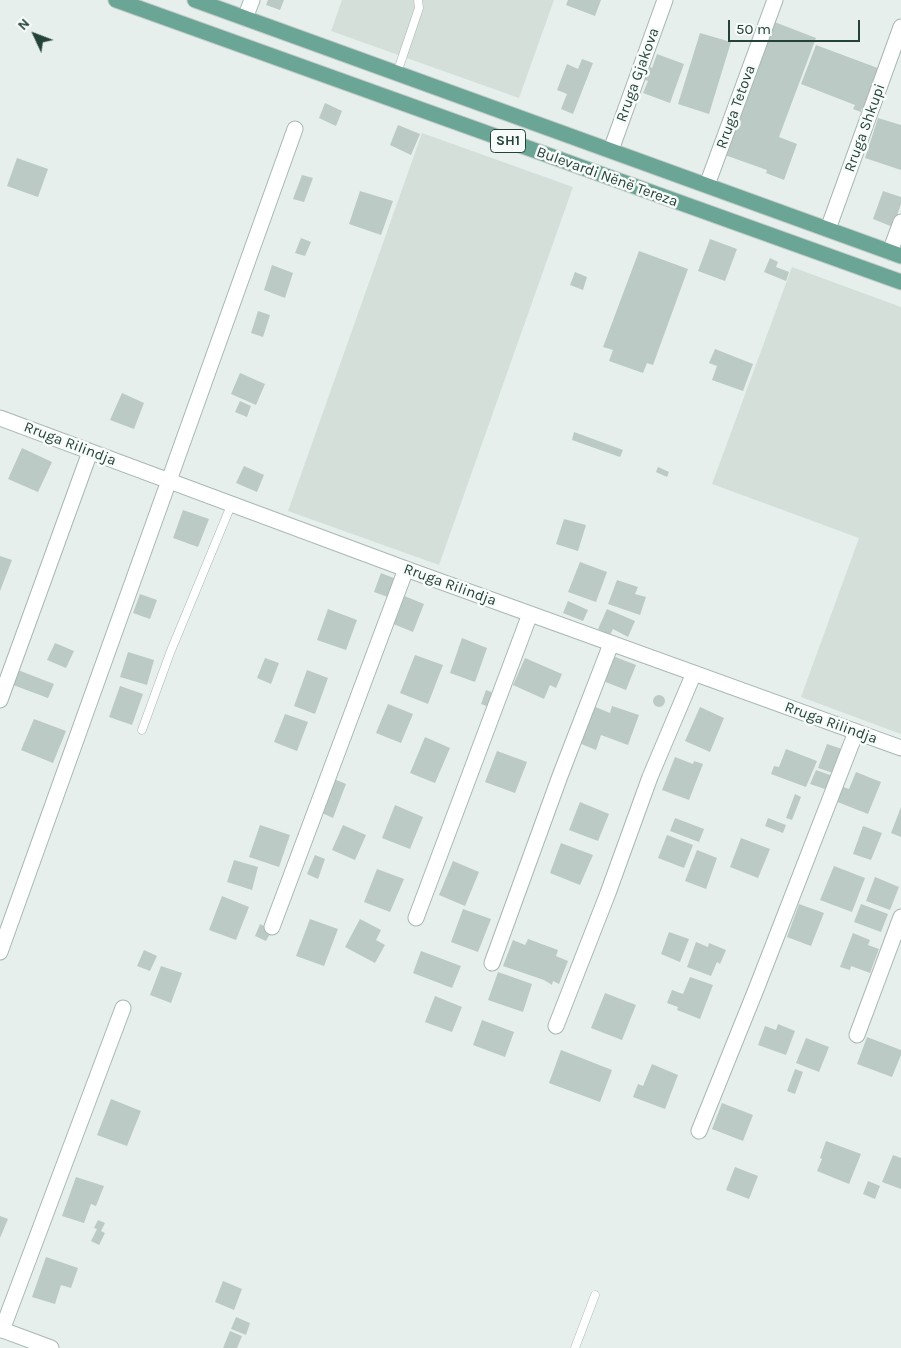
<!DOCTYPE html>
<html>
<head>
<meta charset="utf-8">
<style>
	body { margin:0 }
	#map { position:relative; width:901px; height:1348px; overflow:hidden; background:#e6efeb; font-family:Karla,sans-serif }
	canvas { display:block }
	.north { position:absolute; left:10px; top:10px; width:50px; height:50px; -webkit-text-stroke:4px #f7fbf9; paint-order:stroke; rotate:313deg; font-size:14px; font-weight:700; line-height:20px; text-align:center; color:#24423a }
	.north::after { content:''; display:block; margin:auto; width:18px; height:22px; background:#24423a; clip-path:polygon(50% 0,100% 100%,50% 72%,0 100%) }
	.scale { position:absolute; left:728px; top:20px; width:132px; height:22px; box-sizing:border-box; border:2px solid #24423a; border-top:0; padding-left:6px; font-size:15px; line-height:18px; white-space:nowrap; color:#24423a; -webkit-text-stroke:4px #f7fbf9; paint-order:stroke }
</style>
</head>
<body>
<div id="map">
<canvas width="901" height="1348"></canvas>
<div class="north">N</div>
<div class="scale">50 m</div>
</div>
<script>
const context = document.querySelector('canvas').getContext('2d');
context.lineJoin = 'round';
function fillPath(path, color) { context.fillStyle = color; context.fill(path, 'evenodd'); }
function trace(path, color, width, dash) { context.strokeStyle = color; context.lineWidth = width; context.lineCap = dash ? 'butt' : 'round'; context.setLineDash(dash || []); context.stroke(path); }
function write(font, color, halo, rows, align = 'center') {
  context.font = font + ' Karla,sans-serif'; context.lineWidth = 5; context.setLineDash([]); context.textBaseline = 'middle'; context.strokeStyle = halo; context.fillStyle = color; for (const [text, x, y, turn = 0] of rows) {
    context.save(); context.translate(x, y); context.rotate((+turn || 0) * Math.PI / 180); context.textAlign = isNaN(turn) ? turn : align; if (halo) context.strokeText(text, 0, 0); context.fillText(text, 0, 0); context.restore();
  }
}
fillPath(new Path2D(`
	M342,0h212l-35,98 -188,-67z
	M422,133l151,54 -134,378 -151,-54z
	M792,267l109,40v427l-100,-37 58,-159 -147,-54z`), '#d4dfda');
fillPath(new Path2D(`
	M268,0h16l-4,10 -14,-5z
	M568,0h33l-6,16 -29,-11z
	M772,21l44,17 -37,99 18,7 -13,36 -18,-7 1,-3 -45,-16z
	M700,33l31,9 -22,72 -31,-10z
	M816,45l67,25 -16,40 -5,-2 -1,4 -8,-3 2,-4 -54,-21z
	M657,54l27,10 -14,39 -27,-10 5,-12 -5,-2 5,-13 4,2z
	M582,59l11,4 -20,51 -12,-5 6,-15 -10,-4 10,-26 11,5z
	M325,103l17,8 -6,15 -17,-8z
	M878,118l23,7v45l-36,-12z
	M398,125l22,9 -9,21 -21,-10z
	M17,158l31,11 -10,28 -31,-11z
	M302,175l11,3 -9,24 -11,-3z
	M360,191l33,10 -12,34 -32,-11z
	M883,191l18,6v7l-8,23 -20,-8z
	M301,238l10,4 -6,14 -10,-3z
	M710,239l27,10 -12,32 -27,-10z
	M639,251l49,18 -35,96 -6,-2 -4,10 -34,-12 4,-11 -10,-3z
	M770,258l8,4 -2,5 13,5 -3,9 -22,-9z
	M272,265l21,8 -8,25 -21,-8z
	M575,272l12,5 -4,13 -13,-5z
	M258,311l12,4 -7,22 -12,-4z
	M715,349l38,15 -10,27 -31,-11 5,-14 -8,-3z
	M240,373l25,11 -9,21 -25,-11z
	M122,393l22,10 -10,26 -24,-9z
	M240,401l11,5 -4,11 -12,-5z
	M574,432l49,18 -3,7 -48,-17z
	M22,448l30,14 -14,30 -30,-13z
	M244,466l20,9 -7,17 -21,-9z
	M658,467l11,5 -2,5 -11,-5z
	M183,510l26,9 -11,28 -25,-9z
	M564,519l22,6 -8,26 -22,-7z
	M0,556l12,4 -12,31z
	M580,562l27,10 -11,30 -28,-10z
	M381,573l15,6 -8,18 -14,-5z
	M617,580l21,7 -3,7 11,3 -6,18 -32,-11z
	M140,594l17,6 -7,19 -17,-6z
	M402,595l22,9 -11,28 -22,-9z
	M568,601l20,9 -5,11 -20,-8z
	M328,609l29,11 -11,30 -29,-10z
	M607,609l28,12 -7,16 -15,-8 -3,6 -12,-6z
	M462,638l25,10 -12,34 -25,-9z
	M55,643l19,8 -8,17 -19,-8z
	M128,652l26,8 -7,25 -27,-8z
	M415,655l28,10 -15,39 -28,-11z
	M613,656l23,9 -10,25 -23,-9z
	M265,658l14,5 -8,21 -14,-6z
	M525,658l37,16 -6,14 -6,-3 -6,14 -31,-14z
	M18,670l36,14 -6,14 -35,-13z
	M307,670l21,8 -13,36 -21,-8z
	M120,686l23,8 -11,31 -23,-8z
	M486,690l8,3 -5,14 -8,-3z
	M653 701a6 6 0 1 1 12 0a6 6 0 1 1-12 0Z
	M388,704l25,10 -12,29 -25,-10z
	M593,706l17,7 2,-7 27,9 -11,30 -27,-10 -5,15 -17,-7z
	M700,707l24,11 -14,34 -25,-11z
	M285,714l23,8 -11,29 -23,-9z
	M34,719l32,12 -13,32 -32,-13z
	M425,737l25,11 -15,35 -25,-10z
	M827,744l15,5 -9,24 -15,-5z
	M786,749l31,12 -11,26 -35,-13 3,-8 5,1z
	M497,751l30,11 -12,31 -30,-11z
	M675,757l18,7 1,-3 9,3 -14,36 -27,-10z
	M816,770l17,6 -5,14 -18,-6z
	M856,772l25,10 -13,32 -33,-13 6,-15 8,3z
	M334,779l12,5 -13,34 -13,-6z
	M795,794l6,3 -9,23 -6,-2z
	M580,802l29,12 -11,27 -29,-11z
	M395,805l28,12 -13,32 -28,-11z
	M901,807v30l-10,-4z
	M675,818l29,11 -5,13 -29,-11z
	M768,818l18,7 -3,8 -18,-7z
	M260,825l30,10 -11,32 -30,-10z
	M343,825l23,10 -11,25 -23,-10z
	M863,826l19,7 -11,27 -18,-6z
	M667,835l26,10 -9,23 -26,-10z
	M741,838l29,11 -12,29 -28,-11z
	M561,843l32,12 -13,30 -30,-12z
	M697,850l20,8 -11,31 -21,-8z
	M315,855l10,4 -7,20 -11,-5z
	M234,860l24,7 -6,23 -25,-8z
	M453,861l26,11 -14,34 -26,-11z
	M834,866l31,12 -13,34 -32,-12z
	M377,869l27,10 -14,33 -26,-10z
	M875,877l24,10 -9,23 -24,-9z
	M222,896l27,11 -13,33 -27,-10z
	M799,904l25,9 -13,33 -24,-9z
	M861,904l27,10 -7,18 -27,-10z
	M463,909l28,10 -13,33 -27,-10z
	M310,919l28,10 -14,37 -28,-10z
	M360,919l21,11 -5,10 9,5 -10,18 -30,-16z
	M260,924l12,6 -6,11 -11,-5z
	M669,932l20,7 -9,23 -19,-8z
	M853,933l17,7 -2,5 11,4 -9,24 -19,-7 -1,4 -10,-3z
	M528,939l30,11 -2,6 12,5 -9,23 -6,-3 -1,4 -8,-5 -41,-14 10,-26 12,5z
	M696,942l12,5 1,-4 17,7 -6,14 -3,-2 -6,14 -24,-9z
	M144,950l13,6 -7,15 -13,-5z
	M421,951l40,15 -9,22 -39,-15z
	M161,966l21,7 -11,30 -21,-8z
	M498,972l34,12 -9,28 -35,-12z
	M690,977l23,8 -13,34 -23,-9 1,-3 -11,-4 5,-13 11,4z
	M605,993l31,12 -14,35 -31,-12z
	M435,996l27,11 -10,25 -27,-10z
	M482,1020l32,12 -9,25 -32,-12z
	M778,1024l17,7 -9,24 -28,-10 7,-19 11,4z
	M867,1037l34,13v5l-9,22 -35,-13z
	M806,1038l23,9 -10,25 -23,-9z
	M561,1050l51,20 -12,32 -51,-19z
	M652,1064l26,11 -13,34 -32,-12 5,-13 5,2z
	M795,1069l8,3 -8,22 -8,-3z
	M111,1099l30,12 -14,35 -30,-11z
	M722,1103l31,12 -10,26 -31,-12z
	M826,1141l35,13 -12,30 -32,-13 5,-12 -2,-1z
	M893,1155l8,3v31l-19,-7z
	M735,1167l23,9 -9,23 -23,-9z
	M76,1177l28,9 -8,20 -5,-2 -7,19 -22,-7z
	M868,1181l12,5 -5,13 -12,-5z
	M0,1216l8,3 -8,19z
	M98,1220l7,3 -4,8 4,2 -6,12 -8,-4 6,-12 -3,-1z
	M46,1257l32,11 -7,20 -10,-3 -6,19 -23,-7z
	M223,1281l19,8 -8,21 -19,-8z
	M236,1317l14,6 -4,12 -15,-6z
	M230,1331l12,5 -5,12h-14z`), '#bbcac4');
const service = new Path2D(`
	M397,73l22,-65 -1,-8
	M142,730l28,-77 62,-150
	M575,1348l20,-53`);
const minor = new Path2D(`
	M611,150l54,-150
	M707,185l68,-185
	M828,229l73,-202
	M890,252l11,-30
	M0,418l406,151 495,179
	M0,700l90,-248
	M416,918l114,-304
	M272,927l134,-358
	M0,952l295,-823
	M492,963l68,-187 51,-132
	M556,1026l52,-133 42,-116 44,-104
	M857,1035l44,-118
	M699,1131l58,-144 99,-255
	M2,1330l121,-322`);
const tertiary = new Path2D(`
	M245,18l7,-18
	M0,1329l51,19`);
const primary = new Path2D(`
	M116,0l785,282
	M195,0l706,256`);
trace(service, '#a8b8b2', 9);
trace(minor, '#a8b8b2', 17);
trace(tertiary, '#a8b8b2', 17);
trace(primary, '#c2cac8', 17);
trace(service, '#fff', 8);
trace(minor, '#fff', 15);
trace(tertiary, '#fff', 15);
trace(primary, '#6aa596', 15);
for (const [x, y, w] of [
	[508,141,35]
]) { const box = new Path2D(); box.roundRect(x - w / 2, y - 11.5, w, 23, 4); context.fillStyle = '#f7fbf9'; context.fill(box); trace(box, '#24423a', 1); }
write('bold 14px', '#24423a', null, [
	["SH1",508,141]
]);
write('15px', '#24423a', '#f7fbf9', [
	["Rruga Gjakova",638,75,-70],
	["Rruga Tetova",736,107,-70],
	["Rruga Shkupi",865,128,-70],
	["Bulevardi Nënë Tereza",607,177,20],
	["Rruga Rilindja",70,444,21],
	["Rruga Rilindja",450,585,20],
	["Rruga Rilindja",831,723,20]
]);
</script>
</body>
</html>
